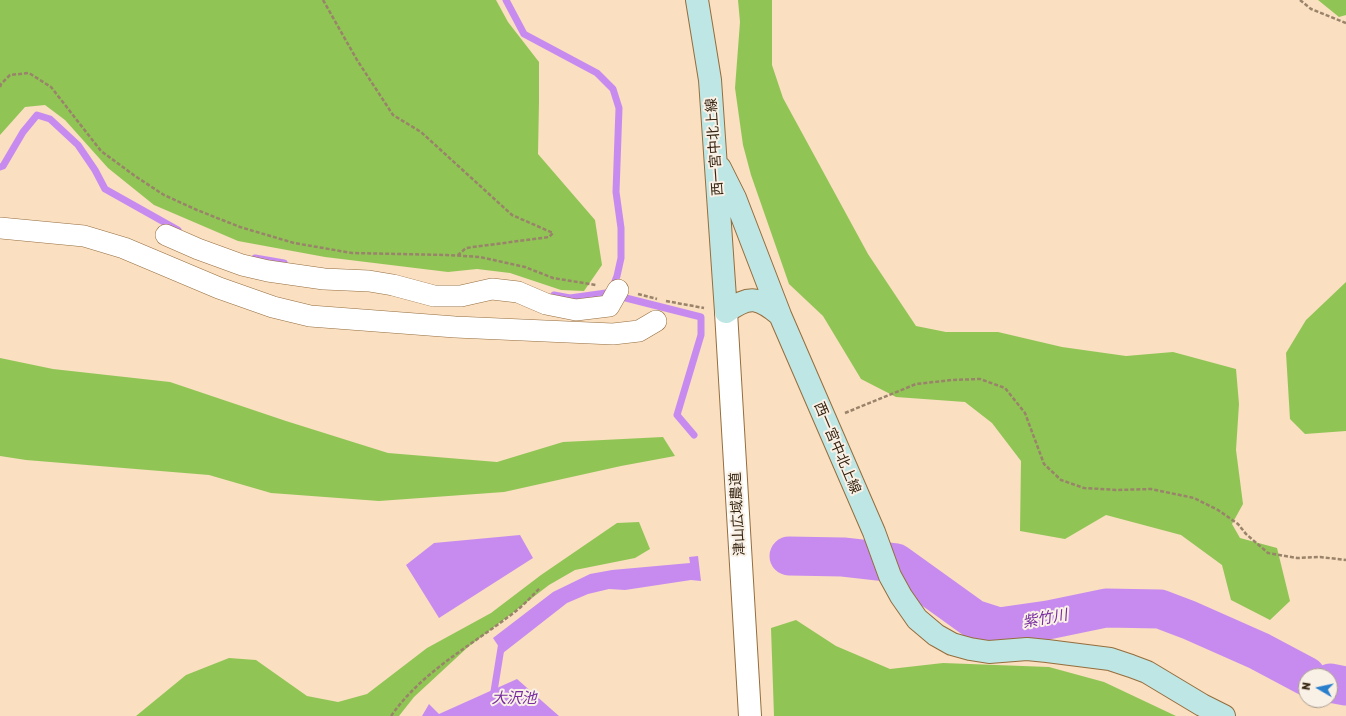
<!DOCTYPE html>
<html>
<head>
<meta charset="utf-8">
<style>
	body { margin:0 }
	#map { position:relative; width:1346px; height:716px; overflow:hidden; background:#fadfc1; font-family:Rubik,sans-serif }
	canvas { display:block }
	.north { position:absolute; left:1298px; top:668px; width:40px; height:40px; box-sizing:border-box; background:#f9f0e6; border:1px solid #ab9f91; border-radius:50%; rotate:279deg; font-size:11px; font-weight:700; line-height:16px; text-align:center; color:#362511 }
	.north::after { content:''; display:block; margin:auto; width:14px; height:18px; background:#2a7fcd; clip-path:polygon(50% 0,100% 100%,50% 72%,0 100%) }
</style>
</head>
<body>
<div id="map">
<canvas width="1346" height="716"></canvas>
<div class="north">N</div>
</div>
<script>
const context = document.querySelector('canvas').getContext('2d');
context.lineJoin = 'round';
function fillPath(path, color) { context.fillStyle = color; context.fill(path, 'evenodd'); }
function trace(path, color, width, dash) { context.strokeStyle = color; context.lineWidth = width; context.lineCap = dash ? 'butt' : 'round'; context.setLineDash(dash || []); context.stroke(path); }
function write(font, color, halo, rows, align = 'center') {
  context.font = font + ' Rubik,"Noto Sans JP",sans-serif'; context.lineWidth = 4; context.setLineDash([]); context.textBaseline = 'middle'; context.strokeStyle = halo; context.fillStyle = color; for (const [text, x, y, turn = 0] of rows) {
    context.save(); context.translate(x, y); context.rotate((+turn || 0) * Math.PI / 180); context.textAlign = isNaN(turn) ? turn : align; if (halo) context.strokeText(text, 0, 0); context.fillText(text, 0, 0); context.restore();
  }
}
fillPath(new Path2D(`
	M0,0h496l12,22 31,40v40l-1,52 57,66 7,45 -18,26 -23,-1 -51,-17 -33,-4 -29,3 -123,-15 -87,-16 -84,-36 -46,-37 -43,-48 -20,-15 -20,2 -25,28z
	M738,0h34v65l11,33 85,156 48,72 30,6h52l64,15 64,9 47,-4 63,17 3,35 -3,46 7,54 -11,20 8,14 37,10 13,53 -20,19 -39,-20 -9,-35 -41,-30 -75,-20 -41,24 -45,-8 1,-70 -29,-38 -27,-21 -69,-5 -35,-18 -38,-63 -34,-32 -38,-109 -8,-30 -8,-57 5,-66z
	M1318,0h28v15l-7,2z
	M1346,282v149l-41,3 -15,-15 -4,-66 20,-33z
	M0,358l53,11 117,13 116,39 102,32 109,9 66,-20 100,-5 12,19 -54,10 -117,26 -125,9 -108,-8 -62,-18 -183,-15 -26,-4z
	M639,522l11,27 -15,9 -60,12 -26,15 -81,62 -54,50 -15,19h-263l50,-41 43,-17 27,2 51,36 31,6 29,-8 60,-46 64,-35 50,-38 76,-52z
	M796,620l40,26 54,23 53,-6 106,4 55,15 72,34h-402l-3,-88z`), '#90c555');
fillPath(new Path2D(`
	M520,535l13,23 -94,60 -33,-53 28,-22z
	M698,556l3,25 -10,-1 -66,10 -16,-1 -21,5 -21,9 -64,50 -10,-15 60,-46 37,-18 22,-4 78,-7 -1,-6z
	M517,679l42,37h-137l7,-12 10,10z`), '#c78bf0');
trace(new Path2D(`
	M506,0l18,34 73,39 16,16 6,19 -3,84 5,36v30l-4,18 -3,8 -3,4
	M0,167l3,-1 20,-34 14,-17 13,4 28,26 17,25 10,19 73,41
	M255,258l29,5
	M554,295l16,3 36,-5 95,24v18l-24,80 17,20
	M490,716l12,-74 2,-2`), '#c78bf0', 7);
trace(new Path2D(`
	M789,556l54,1 53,6 78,56 25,8 49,-7 58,-12 54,1 29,11 70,31 47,25
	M1330,683l16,3`), '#c78bf0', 39);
const minor = new Path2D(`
	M0,228l84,8 40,12 95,40 54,19 37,9 145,11 158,7 26,-3 17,-10
	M166,235l32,14 44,16 26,6 56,8 45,2 24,4 41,11h27l31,-7 26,3 28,12 30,6 33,-4 9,-16`);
const tertiary = new Path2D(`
	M726,312l24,404`);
const secondary = new Path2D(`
	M697,0l13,80 16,232
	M720,168l15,30 45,117
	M726,312c24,-17 32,-15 54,3l94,217 16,44 11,20 16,23 19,16 16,9 18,5 19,3 38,-3 20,2 63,8 21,7 16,6 55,33 22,11`);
trace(minor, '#946d3d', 22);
trace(tertiary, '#946d3d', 24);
trace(secondary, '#946d3d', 24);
trace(new Path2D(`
	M323,0l34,60 36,55 28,17 91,83 41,18 -4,4 -83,11 -8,7
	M1300,0l11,9 35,14
	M0,87l1,-3 9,-9 19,-2 22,14 50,64 34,25 29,19 33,15 43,17 54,16 58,10 95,2 33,2 45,10 28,11 43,7
	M638,294l19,5
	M666,301l38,7
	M845,413l71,-29 36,-4 28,-1 25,9 20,25 19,51 17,16 23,8 33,2 34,-1 43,9 24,12 20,14 8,10 22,19 29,5 23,-1 26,3
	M391,716c30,-43 76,-68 117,-99 12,-8 22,-19 32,-29`), '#99836a', 2.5, [4, 2]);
trace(minor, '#fff', 21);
trace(tertiary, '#fff', 22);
trace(secondary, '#bee6e4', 22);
write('14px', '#362511', '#f9f0e6', [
	["西一宮中北上線",715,147,-94],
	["西一宮中北上線",837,448,67],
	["津山広域農道",738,514,-93]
]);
write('italic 15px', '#772ba1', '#f9f0e6', [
	["紫竹川",1045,619,-10],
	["大沢池",514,699]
]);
</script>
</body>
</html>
